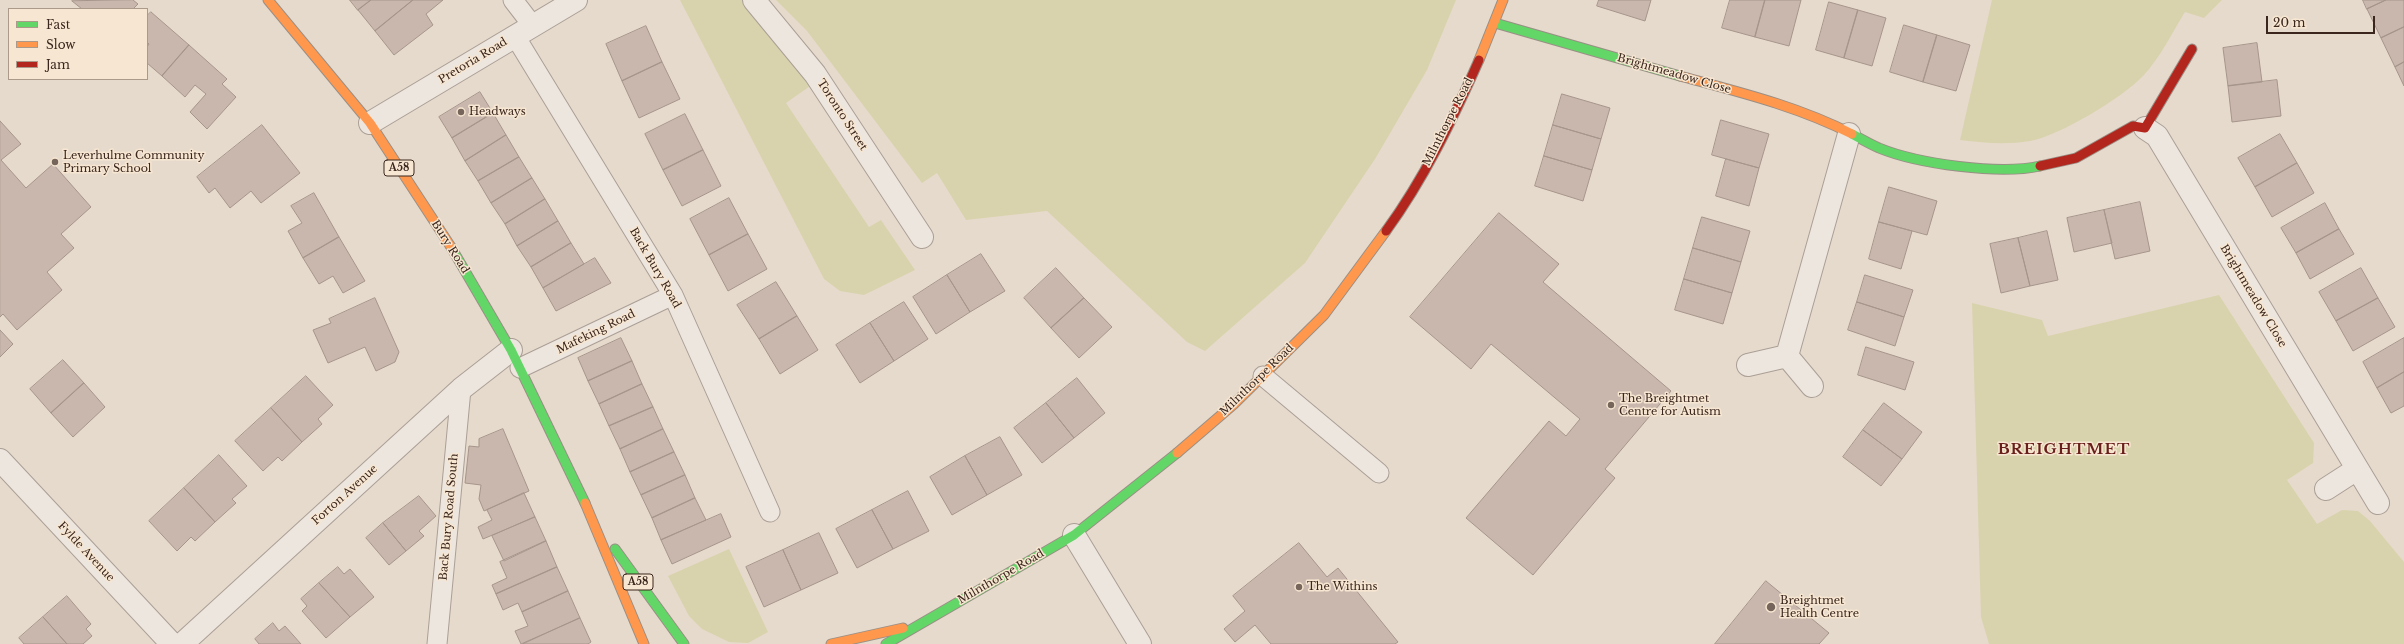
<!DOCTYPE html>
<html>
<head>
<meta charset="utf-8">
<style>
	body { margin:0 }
	#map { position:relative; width:2404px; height:644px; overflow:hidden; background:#e6dacc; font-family:"Libre Baskerville",serif }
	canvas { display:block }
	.legend { position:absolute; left:8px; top:8px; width:140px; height:72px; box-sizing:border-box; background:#f7e6d1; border:1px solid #ab9989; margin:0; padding:5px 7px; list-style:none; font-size:12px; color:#3a261d }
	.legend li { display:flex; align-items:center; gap:8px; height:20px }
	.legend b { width:20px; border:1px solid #ab9989 }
	.scale { position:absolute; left:2266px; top:16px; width:109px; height:18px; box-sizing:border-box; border:2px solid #3a261d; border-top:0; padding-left:5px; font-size:12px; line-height:14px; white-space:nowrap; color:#3a261d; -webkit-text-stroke:3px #f7e6d1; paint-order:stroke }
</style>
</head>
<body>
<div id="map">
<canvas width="2404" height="644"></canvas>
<ul class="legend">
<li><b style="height:5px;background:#63d668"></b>Fast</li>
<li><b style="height:5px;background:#ff974d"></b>Slow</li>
<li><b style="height:5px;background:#b3261e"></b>Jam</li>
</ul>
<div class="scale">20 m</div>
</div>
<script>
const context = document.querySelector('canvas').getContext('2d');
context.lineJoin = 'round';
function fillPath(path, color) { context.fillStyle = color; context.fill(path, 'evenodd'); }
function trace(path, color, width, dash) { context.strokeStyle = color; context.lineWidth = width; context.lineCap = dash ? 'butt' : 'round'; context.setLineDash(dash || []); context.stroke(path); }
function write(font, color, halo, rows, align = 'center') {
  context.font = font + ' "Libre Baskerville",serif'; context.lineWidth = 3; context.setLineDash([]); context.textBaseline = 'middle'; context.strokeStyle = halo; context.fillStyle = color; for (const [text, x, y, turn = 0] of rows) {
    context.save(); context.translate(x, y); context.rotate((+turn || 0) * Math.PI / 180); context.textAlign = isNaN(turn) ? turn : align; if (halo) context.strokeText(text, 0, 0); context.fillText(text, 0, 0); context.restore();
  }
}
fillPath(new Path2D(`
	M680,0h68l65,84 -27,19 83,124 12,-7 34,50 -51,25 -24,-4 -16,-12z
	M776,0h680l-29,70 -52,89 -70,104 -100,88 -18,-9 -140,-131 -81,9 -29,-47 -15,10 -115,-152z
	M1992,0h230l-18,18 -19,-6c-13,21 -25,46 -42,64 -21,22 -84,60 -113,65 -24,4 -46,2 -70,-1z
	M2219,295l95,148 -1,20 -26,17 30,44 25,-14 16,1 12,10 34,41v82h-415l-8,-27 -9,-314 70,17 6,16z
	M729,549l39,83 -20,11 -19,-1 -27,-13 -13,-13 -21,-40z`), '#d9d3ad');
const building = new Path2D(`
	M133,0l5,4 -5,5h-51l-10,-8z
	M350,0h21l-13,10z
	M371,0h42l-38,31 -17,-21z
	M413,0h30l-17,14 7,11 -39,30 -19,-24z
	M1599,0h52l-6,21 -48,-15z
	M1730,0h35l-10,37 -33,-9z
	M1765,0h36l-12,46 -34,-9z
	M2363,0h23l-19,9z
	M2386,0h18v27l-23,11 -14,-29z
	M1829,2l29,8 -14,48 -28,-8z
	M1858,10l28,8 -14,48 -28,-8z
	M151,12l38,33 -27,31 -15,-13v-16l2,-3 -2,-2v-26z
	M1904,25l33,10 -14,47 -33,-10z
	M646,26l16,36 -40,19 -16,-37z
	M2404,27v35l-9,5 -14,-29z
	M1937,35l33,10 -14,46 -33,-9z
	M2257,43l5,39 -34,4 -5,-38z
	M189,45l38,34 -5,5 14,13 -29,32 -17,-17 16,-18 -11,-9 -10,12 -23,-21z
	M662,62l18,37 -41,19 -17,-37z
	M2404,62v24l-9,-19z
	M2277,80l4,36 -49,6 -4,-36z
	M480,92l13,21 -41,25 -13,-21z
	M1562,94l48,14 -9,31 -48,-14z
	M493,113l13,22 -41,26 -13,-23z
	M685,114l18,36 -40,20 -18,-36z
	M1721,120l48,14 -10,34 -47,-13z
	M0,121l21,23 -20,16 25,28 27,-24 38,43 -30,27 13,14 -27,24 15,18 -45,40 -14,-16 -3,3z
	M262,125l38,48 -39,30 -10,-12 -21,17 -15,-20 -6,5 -12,-16z
	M1553,125l48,14 -9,31 -48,-14z
	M2280,134l17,29 -42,24 -17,-29z
	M506,135l13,22 -41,24 -13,-20z
	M703,150l18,36 -39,20 -19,-36z
	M1544,156l48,14 -9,31 -48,-15z
	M519,157l13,21 -41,25 -13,-22z
	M1726,159l33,9 -10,38 -33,-10z
	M2297,163l17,30 -42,24 -17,-30z
	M532,178l13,21 -40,25 -14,-21z
	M1889,187l48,14 -10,34 -48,-13z
	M314,193l25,44 -36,21 -15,-27 14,-8 -11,-17z
	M729,198l19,36 -39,21 -19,-36z
	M545,199l13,22 -41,25 -12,-22z
	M2140,202l10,49 -35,8 -11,-49z
	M2325,203l14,26 -43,24 -15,-25z
	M2104,210l8,33 -38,9 -7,-34z
	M1499,213l60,51 -16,18 128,109 -66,78 10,9 -82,97 -67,-57 83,-97 17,15 14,-17 -89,-75 -20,25 -61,-52z
	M1702,217l48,14 -9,31 -48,-14z
	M558,221l13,22 -40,24 -14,-21z
	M1879,222l33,9 -11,38 -32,-10z
	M2339,229l15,25 -44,25 -14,-26z
	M2047,231l11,49 -28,6 -12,-48z
	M748,234l19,35 -39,22 -19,-36z
	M339,237l26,44 -22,12 -10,-17 -14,8 -16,-26z
	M2018,238l12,48 -29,7 -11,-49z
	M571,243l13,21 -41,24 -12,-21z
	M1693,248l48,14 -9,31 -48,-14z
	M981,254l24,37 -35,21 -23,-37z
	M595,258l16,25 -55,28 -13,-23z
	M1056,268l28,30 -33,30 -27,-30z
	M2361,268l17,30 -42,23 -17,-29z
	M947,275l23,37 -34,22 -23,-37z
	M1865,275l48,15 -9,27 -47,-15z
	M1684,279l48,14 -9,31 -48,-14z
	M776,282l21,34 -38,23 -22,-34z
	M375,298l24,54 -4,10 -19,9 -11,-24 -37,16 -15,-33 18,-7 -2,-4z
	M1084,298l28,29 -33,31 -28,-30z
	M2378,298l17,29 -42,24 -17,-30z
	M904,302l24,37 -34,22 -24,-38z
	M1857,302l47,15 -9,29 -47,-16z
	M797,316l21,34 -38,24 -21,-35z
	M870,323l24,38 -34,22 -24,-38z
	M0,330l13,14 -13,13z
	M621,338l11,23 -44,20 -10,-23z
	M2404,338v34l-27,16 -14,-26z
	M1866,347l48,15 -9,28 -47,-15z
	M63,360l21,23 -33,30 -21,-24z
	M632,361l10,23 -43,20 -11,-23z
	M2404,372v34l-13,7 -14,-25z
	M306,376l27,29 -15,14 4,5 -20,18 -31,-34z
	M1077,378l28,35 -31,25 -28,-35z
	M84,383l21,24 -32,30 -22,-24z
	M642,384l11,23 -44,19 -10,-22z
	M1046,403l28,35 -32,25 -28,-35z
	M1884,403l38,29 -20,27 -39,-29z
	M653,407l10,22 -43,20 -11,-23z
	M271,408l31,34 -20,19 -4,-4 -15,14 -28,-30z
	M503,429l26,62 -45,20 -5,-12 2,-14 -16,-2 4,-37 10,1v-8z
	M663,429l11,23 -44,20 -10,-23z
	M1863,430l39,29 -21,27 -38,-29z
	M1000,437l22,38 -35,20 -22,-39z
	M674,452l11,23 -44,20 -11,-23z
	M219,455l28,31 -15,13 4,4 -21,19 -31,-34z
	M965,456l22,39 -35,20 -22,-38z
	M685,475l10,23 -43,20 -11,-23z
	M184,488l31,34 -20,19 -4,-4 -14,14 -28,-30z
	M908,491l21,40 -36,18 -21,-39z
	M524,493l11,24 -52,22 -5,-12 14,-7 -5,-10z
	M419,496l17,20 -17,15 5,5 -18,15 -23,-28z
	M695,498l11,22 -45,20 -9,-22z
	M872,510l21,39 -36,19 -21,-39z
	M721,514l10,23 -59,27 -11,-24z
	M535,517l11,24 -42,20 -12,-25z
	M383,523l23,28 -17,14 -23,-27z
	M819,533l19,40 -37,17 -18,-40z
	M546,541l11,26 -61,27 -4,-9 15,-7 -7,-16z
	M1299,543l28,34 11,-9 60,74 -3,2h-124l-16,-19 -20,17 -11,-13 21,-18 -12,-15z
	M783,550l18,40 -37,17 -18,-40z
	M338,567l6,7 6,-5 24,28 -24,20 -31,-34z
	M557,567l11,24 -46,21 -4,-9 -15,7 -7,-16z
	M1766,581l63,52 -10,11h-104z
	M319,583l31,34 -24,21 -24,-27 5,-5 -6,-7z
	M568,591l12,27 -59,26 -6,-13 13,-5 -6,-14z
	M67,596l24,28 -5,5 6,7 -9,8h-16l-24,-27z
	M43,617l24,27h-43l-5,-6z
	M580,618l11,24 -3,2h-65z
	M273,623l6,8 6,-5 16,18h-42l-4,-5z`);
fillPath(building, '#c9b7ad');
trace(building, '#a6958b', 1);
const lane = new Path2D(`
	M513,0l20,26
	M515,36l158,259 97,217
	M520,368l153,-73
	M1263,376l116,97
	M437,644l24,-255`);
const street = new Path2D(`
	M754,0l61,74 107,163
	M370,123l206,-123
	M2145,128l12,8 221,367
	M1787,356l62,-222
	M1748,365l39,-9 25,30
	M0,460l172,184
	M2326,489l31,-20
	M1074,535l66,109
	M182,644l279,-255 50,-39`);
const fast = new Path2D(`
	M1495,23l185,53
	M1852,134c9,5 18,10 27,14 39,16 121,27 161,18
	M451,247l60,103 74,153
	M615,549l69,95
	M886,644l188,-109 103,-82`);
const slow = new Path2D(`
	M268,0l102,123 81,124
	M1479,60l24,-60
	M1680,76c59,16 117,30 172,58
	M1177,453l57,-49 90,-89 62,-84
	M585,503l59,141
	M831,644l72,-16`);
const jam = new Path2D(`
	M2040,166l36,-8 57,-32 12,2 47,-79
	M1386,231c38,-52 67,-112 93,-171`);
trace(lane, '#ab9f96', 21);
trace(street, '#ab9f96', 24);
trace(fast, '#9a8f85', 11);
trace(slow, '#9a8f85', 11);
trace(jam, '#9a8f85', 11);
trace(lane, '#ede6de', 19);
trace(street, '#ede6de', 22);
trace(fast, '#63d668', 9);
trace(slow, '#ff974d', 9);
trace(jam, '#b3261e', 9);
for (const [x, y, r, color] of [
	[461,112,4,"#76655a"],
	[55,162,4,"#76655a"],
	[1611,405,4,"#76655a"],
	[1299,587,4,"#76655a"],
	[1771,607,5,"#76655a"]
]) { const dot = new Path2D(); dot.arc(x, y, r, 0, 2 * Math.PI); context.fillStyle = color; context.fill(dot); trace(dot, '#f7e6d1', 1.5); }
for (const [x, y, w] of [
	[399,168,30],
	[638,582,30]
]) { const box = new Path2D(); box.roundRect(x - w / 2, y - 8, w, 16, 3); context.fillStyle = '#f7e6d1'; context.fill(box); trace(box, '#3a261d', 1); }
write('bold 10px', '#3a261d', null, [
	["A58",399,168],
	["A58",638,582]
]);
write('11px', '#3a261d', '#f7e6d1', [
	["Pretoria Road",473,61,-31],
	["Brightmeadow Close",1674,74,16],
	["Toronto Street",842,115,57],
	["Milnthorpe Road",1448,122,-63],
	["Bury Road",450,247,58],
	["Back Bury Road",655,268,60],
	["Brightmeadow Close",2253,296,59],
	["Mafeking Road",596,332,-26],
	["Milnthorpe Road",1257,380,-44],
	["Forton Avenue",345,495,-42],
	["Back Bury Road South",449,517,-85],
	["Fylde Avenue",86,552,47],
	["Milnthorpe Road",1001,577,-30]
]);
write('11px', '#3a261d', '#f7e6d1', [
	["Headways",469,112],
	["Leverhulme Community",63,156],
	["Primary School",63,169],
	["The Breightmet",1619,399],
	["Centre for Autism",1619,412],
	["The Withins",1307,587],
	["Breightmet",1780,601],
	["Health Centre",1780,614]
], 'left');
context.letterSpacing = '1px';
write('bold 15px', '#681e1a', '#f7e6d1', [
	["BREIGHTMET",2064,450]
]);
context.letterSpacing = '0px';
</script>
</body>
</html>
